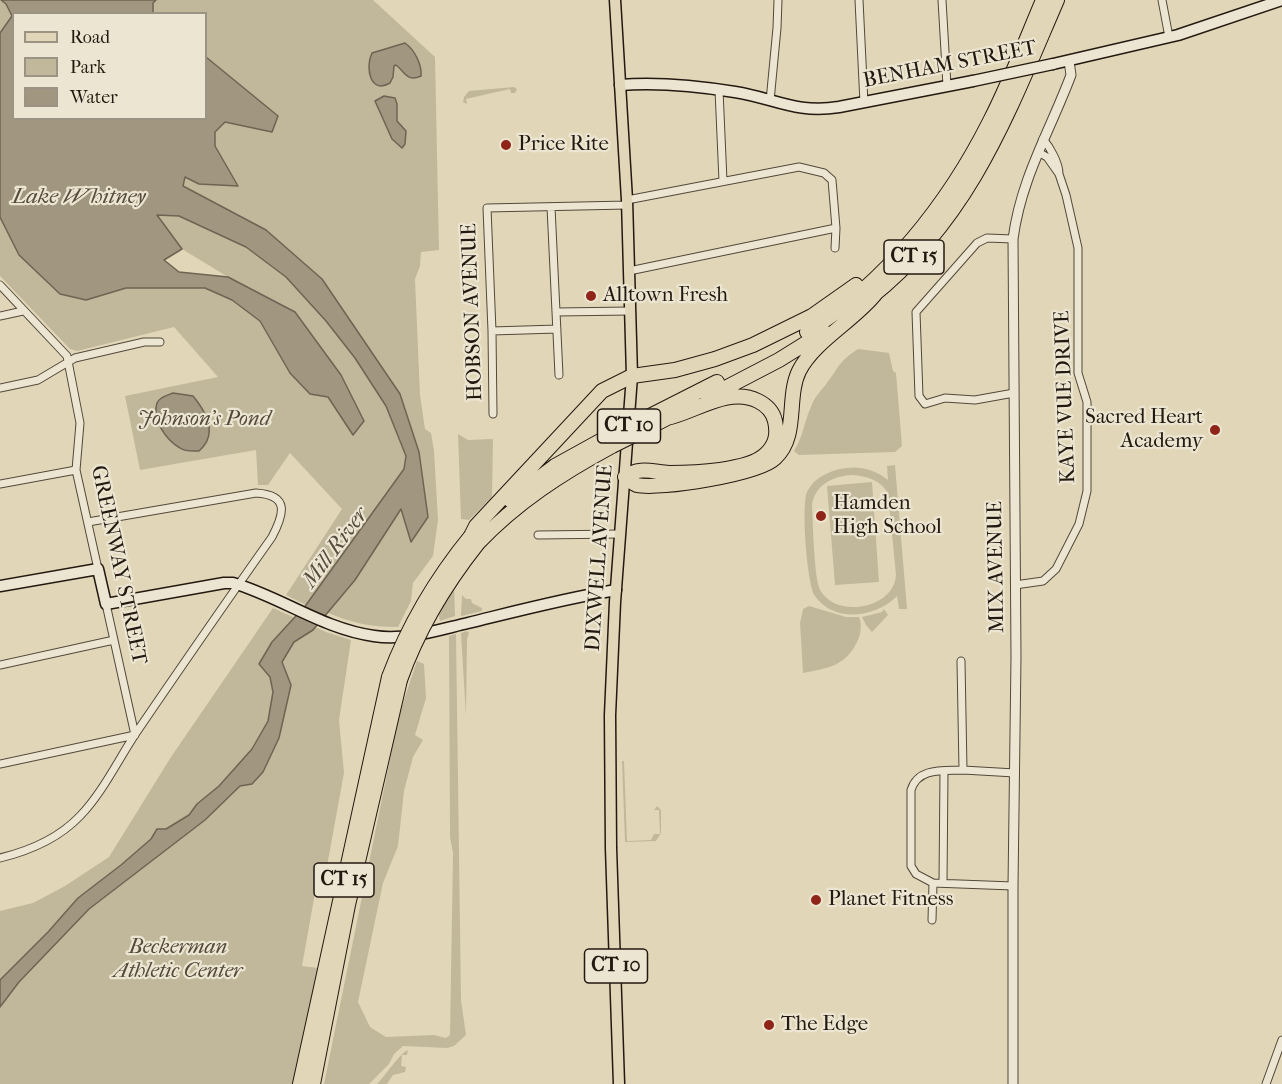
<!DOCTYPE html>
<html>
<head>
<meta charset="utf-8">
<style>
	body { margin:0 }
	#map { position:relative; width:1282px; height:1084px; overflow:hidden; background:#e1d7b8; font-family:"IM FELL French Canon",serif }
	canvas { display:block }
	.legend { position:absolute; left:12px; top:12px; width:195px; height:108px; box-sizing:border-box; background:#ece5d1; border:2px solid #9c9384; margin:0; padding:8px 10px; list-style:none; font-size:18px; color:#241910 }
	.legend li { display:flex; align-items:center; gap:12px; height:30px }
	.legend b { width:30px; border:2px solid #9c9384 }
</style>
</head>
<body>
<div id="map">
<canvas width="1282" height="1084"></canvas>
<ul class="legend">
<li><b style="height:8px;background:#e1d7b8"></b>Road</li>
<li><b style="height:16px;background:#c1b79b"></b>Park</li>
<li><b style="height:16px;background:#a1967f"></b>Water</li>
</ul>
</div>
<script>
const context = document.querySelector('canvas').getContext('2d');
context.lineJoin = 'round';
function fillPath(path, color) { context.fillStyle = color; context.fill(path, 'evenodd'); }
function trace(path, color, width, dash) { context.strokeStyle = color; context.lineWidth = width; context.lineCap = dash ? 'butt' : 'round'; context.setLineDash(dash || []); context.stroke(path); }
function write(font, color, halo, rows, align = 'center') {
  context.font = font + ' "IM FELL French Canon",serif'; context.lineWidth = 4.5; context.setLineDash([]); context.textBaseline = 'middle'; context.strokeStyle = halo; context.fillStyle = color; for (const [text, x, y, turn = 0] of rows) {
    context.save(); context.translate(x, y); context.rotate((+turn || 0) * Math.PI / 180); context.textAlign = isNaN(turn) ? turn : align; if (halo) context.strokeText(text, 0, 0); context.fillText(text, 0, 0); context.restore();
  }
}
fillPath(new Path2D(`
	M0,0l6,4 6,12 -12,17z
	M156,0h217l62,57 4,193 -18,2 -1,14 -5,13 5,116 5,34 6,4 3,18 4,69 -5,36 -20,27 -2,18 -13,26c-27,0 -47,-4 -72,-15l29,-32 46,-72 27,9 -9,-65 -60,-118 -37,-55 -56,-49 -83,-43 1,-10 54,9 -23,-40v-14l10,-10 16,2 37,-8 -72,-59v-43h-53v-11z
	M514,87l3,2 -2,4h-4l-1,-4 -44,10 1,5 -4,-2 1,-5 5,-6z
	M156,214l23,2 67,31 40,30 40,44 29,37 31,48 20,50 -2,13 -98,136 -20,-10 56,-86 -52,-56 -22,32h-10l-2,-35 -116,20 -15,-74 93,-19 -44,-50 -97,24 -7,-2 -70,-73v-59l19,38 67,45 40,-12h79l27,12 28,21 30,52 20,21 18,3 -33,-85 -67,-35 -46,-28z
	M858,349l31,4 4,18 3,2 6,73 -7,6 -96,3 -5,-4c9,-14 10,-29 17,-44 3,-10 10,-16 16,-24 12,-16 12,-22 31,-34z
	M458,434l10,6 25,-1 -1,58 -23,23 -8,-1z
	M895,465l12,144h-8l-2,-13c-20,21 -63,28 -82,0 -8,-11 -14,-91 -8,-104 6,-13 20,-20 33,-23 17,-4 35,0 48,11l-1,-14zM852,475c15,1 28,5 36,18l8,82c-2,34 -60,44 -76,15 -6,-13 -7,-67 -8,-84 2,-21 21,-30 40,-31z
	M872,482l7,100 -44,3 -8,-99z
	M454,585l1,31 -15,5c-4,-13 7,-25 14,-36z
	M462,595l4,4h5l1,4 10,5v3l-21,5z
	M809,606l37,11h13c3,7 2,16 -1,23 -12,26 -29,28 -55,33l-3,-50 3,-14z
	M273,608l53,24 25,8 -12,80 5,53 -21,115 -8,5 -13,73 16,2 -24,116h-294v-173l33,-8 32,-17 44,-29 62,-100z
	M884,609l4,6 -16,17 -6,-7 -4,-8 20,-5z
	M467,631l2,2 -2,6 -1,77 -5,-83z
	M456,634l5,366 5,35 -12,11 -7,2 -44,-2 -9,8 -5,10 -20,20h-45l75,-369 18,-54 7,3 2,34 -11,37 8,5 -10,17 -9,34 -6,55 -15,37 -25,119 12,25 16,10 48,-2 12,3 4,-3 3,-182 -3,-16 -1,-201z
	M622,761h2l3,80 24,-1 3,-6h6l-1,-24h-5l3,-4 4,4v23l-5,8 -31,1z
	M408,1050l-1,5h-5l-1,11 5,1 -1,5 -12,3 -6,9h-10c8,-8 23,-31 31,-34z`), '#c1b79b');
const water = new Path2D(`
	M1,0h155l-3,3v10l-139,1v104h192v-61l72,59 -6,16 -47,-10 -10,10v14l23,40 -39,-2 -14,-7 -2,9 83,44 56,49 78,115 19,58 9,65 -17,25 -10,-33 -46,71 -42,50 -19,12 -12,20 9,23 -12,53 -16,34 -11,12 -12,2 -35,34 -116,89 -70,73 -19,25v-27l48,-48 30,-34 43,-33 30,-26 6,-10h9l23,-14 8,-11 22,-18 33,-37 16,-28 5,-29 -3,-15 -11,-13 13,-22 34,-37 98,-136 2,-13 -20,-50 -31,-48 -29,-37 -40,-44 -40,-30 -67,-31 -22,-1 25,34 -18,11 15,12 49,5 67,35 46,63 23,46 -11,14 -25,-38 -18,-3 -20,-21 -30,-52 -28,-21 -27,-12h-79l-40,12 -26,-6 -41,-39 -19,-38v-184l12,-17 -6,-12z
	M405,43c10,7 17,22 16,33 -14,6 -15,-3 -25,-11l-2,1 -1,11 -3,6c-20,12 -25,-16 -18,-30z
	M384,96l11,2 2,6v17l9,10 -1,13 -3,4 -10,-9 -17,-38z
	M173,393l20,3c14,17 25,39 6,55 -6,0 -13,1 -19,-3 -14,-8 -28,-28 -23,-45 2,-6 11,-8 16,-10z`);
fillPath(water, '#a1967f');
trace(water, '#6f6453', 1.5);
const minor = new Path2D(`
	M859,0l5,103
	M942,0l5,86
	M1162,0l7,37
	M719,90l4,91
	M770,101l7,-73 1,-28
	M1038,152l9,5 12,17c0,-11 -9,-27 -16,-35
	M627,200l172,-33 25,6 8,7 4,48 -1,20
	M551,207l8,168
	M1013,239l-26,-1 -10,5 -61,69 3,84 6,8 20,-6 30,2 39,-7
	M629,271l207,-43
	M0,285l67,71 13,67 -4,47 22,99
	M556,312l75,-1
	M0,316l23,-5
	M492,331l65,-2
	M0,388l38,-8 37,-22 69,-16h16
	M493,414l-1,-83 -5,-123 140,-3
	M0,484l76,-14
	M538,535l83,-1
	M1015,585l28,-4 13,-12 23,-45 8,-33v-89l-9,-29v-125l-12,-53 -7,-21
	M961,661l2,109 52,3
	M0,665l114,-25
	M0,764l135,-29 -29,-131
	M0,858c29,-7 59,-20 80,-42 23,-24 38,-56 56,-83 45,-66 90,-131 136,-196 12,-23 18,-42 -16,-44l-168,29
	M933,883l-17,-9 -5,-8v-76c7,-23 33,-19 52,-20
	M943,883l1,-112
	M932,920l1,-37 80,3
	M1266,1084l16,-44`);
const tertiary = new Path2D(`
	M1013,1084v-198l3,-229 -3,-418c8,-61 37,-108 58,-164l-2,-14`);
const secondary = new Path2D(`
	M1053,64l125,-29 104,-35
	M620,85c38,-3 78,1 115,7 39,6 61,22 104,15l134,-26
	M0,586l98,-17 8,35 118,-21h9c48,14 90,46 141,53 31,5 64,-6 94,-13 49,-12 98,-25 148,-33`);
const primary = new Path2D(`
	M615,0l12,200 5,176 -17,226 -5,113 1,133 8,236`);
const motorway = new Path2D(`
	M871,297c100,-80 137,-184 186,-297
	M807,332c79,-49 142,-129 183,-211 20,-39 36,-81 53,-121
	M708,397l71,-37 45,-28
	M646,418l71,-36
	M667,418c28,-6 62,-32 91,-17 8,4 15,11 17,20 3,13 1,23 -9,33 -17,17 -73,19 -97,19 -16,-1 -30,-7 -44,4 4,3 7,6 12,8 22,5 122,-11 138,-27 24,-22 11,-60 24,-87 15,-30 56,-51 77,-78
	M646,429l29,-15
	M510,500l45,-34 58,-32
	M471,536l5,-10 126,-135 30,-15 43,-6 40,-11 38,-14 59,-29 44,-31
	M478,543c39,-41 84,-70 134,-97
	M300,1084l89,-407
	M313,1084l35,-179 52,-225`);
trace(minor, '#53483a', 9);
trace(tertiary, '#53483a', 11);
trace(secondary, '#241910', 13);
trace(primary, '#241910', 13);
trace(motorway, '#241910', 16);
trace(minor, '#ece5d1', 7);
trace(tertiary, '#ece5d1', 9);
trace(secondary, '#ece5d1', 10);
trace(primary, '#e1d7b8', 10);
trace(motorway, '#e1d7b8', 14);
const secondaryBridge = new Path2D(`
	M973,81l80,-17`);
const motorwayBridge = new Path2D(`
	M613,434l33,-16
	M612,446l34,-17
	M389,677c20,-53 46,-97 82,-141
	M400,680c18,-51 44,-94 78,-137`);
trace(secondaryBridge, '#241910', 13, []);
trace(motorwayBridge, '#241910', 16, []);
trace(secondaryBridge, '#ece5d1', 10);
trace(motorwayBridge, '#e1d7b8', 14);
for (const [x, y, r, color] of [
	[506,145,6,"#8f2418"],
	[591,296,6,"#8f2418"],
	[1215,430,6,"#8f2418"],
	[821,516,6,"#8f2418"],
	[816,900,6,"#8f2418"],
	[769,1025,6,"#8f2418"]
]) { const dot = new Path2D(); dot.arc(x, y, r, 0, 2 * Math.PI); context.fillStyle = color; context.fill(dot); trace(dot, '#ece5d1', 2); }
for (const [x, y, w] of [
	[914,257,60],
	[629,426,63],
	[344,880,60],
	[616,966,63]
]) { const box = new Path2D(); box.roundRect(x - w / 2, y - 17, w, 34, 4.5); context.fillStyle = '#ece5d1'; context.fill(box); trace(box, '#241910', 1.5); }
write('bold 20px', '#241910', null, [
	["CT 15",914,257],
	["CT 10",629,426],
	["CT 15",344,880],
	["CT 10",616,966]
]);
write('21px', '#241910', '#ece5d1', [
	["BENHAM STREET",950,65,-11],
	["HOBSON AVENUE",473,312,-92],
	["KAYE VUE DRIVE",1066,397,-92],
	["DIXWELL AVENUE",600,558,-86],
	["GREENWAY STREET",118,565,78],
	["MIX AVENUE",997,567,-91]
]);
write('21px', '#241910', '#ece5d1', [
	["Price Rite",518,145],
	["Alltown Fresh",603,296],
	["Sacred Heart",1203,418,"right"],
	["Academy",1203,442,"right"],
	["Hamden",833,504],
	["High School",833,528],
	["Planet Fitness",828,900],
	["The Edge",781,1025]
], 'left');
write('italic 21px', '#53483a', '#ece5d1', [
	["Johnson's Pond",204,420],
	["Beckerman",178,948],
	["Athletic Center",178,972]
]);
write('italic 22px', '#564b3c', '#ece5d1', [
	["Lake Whitney",79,198],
	["Mill River",336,548,-53]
]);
</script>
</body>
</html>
